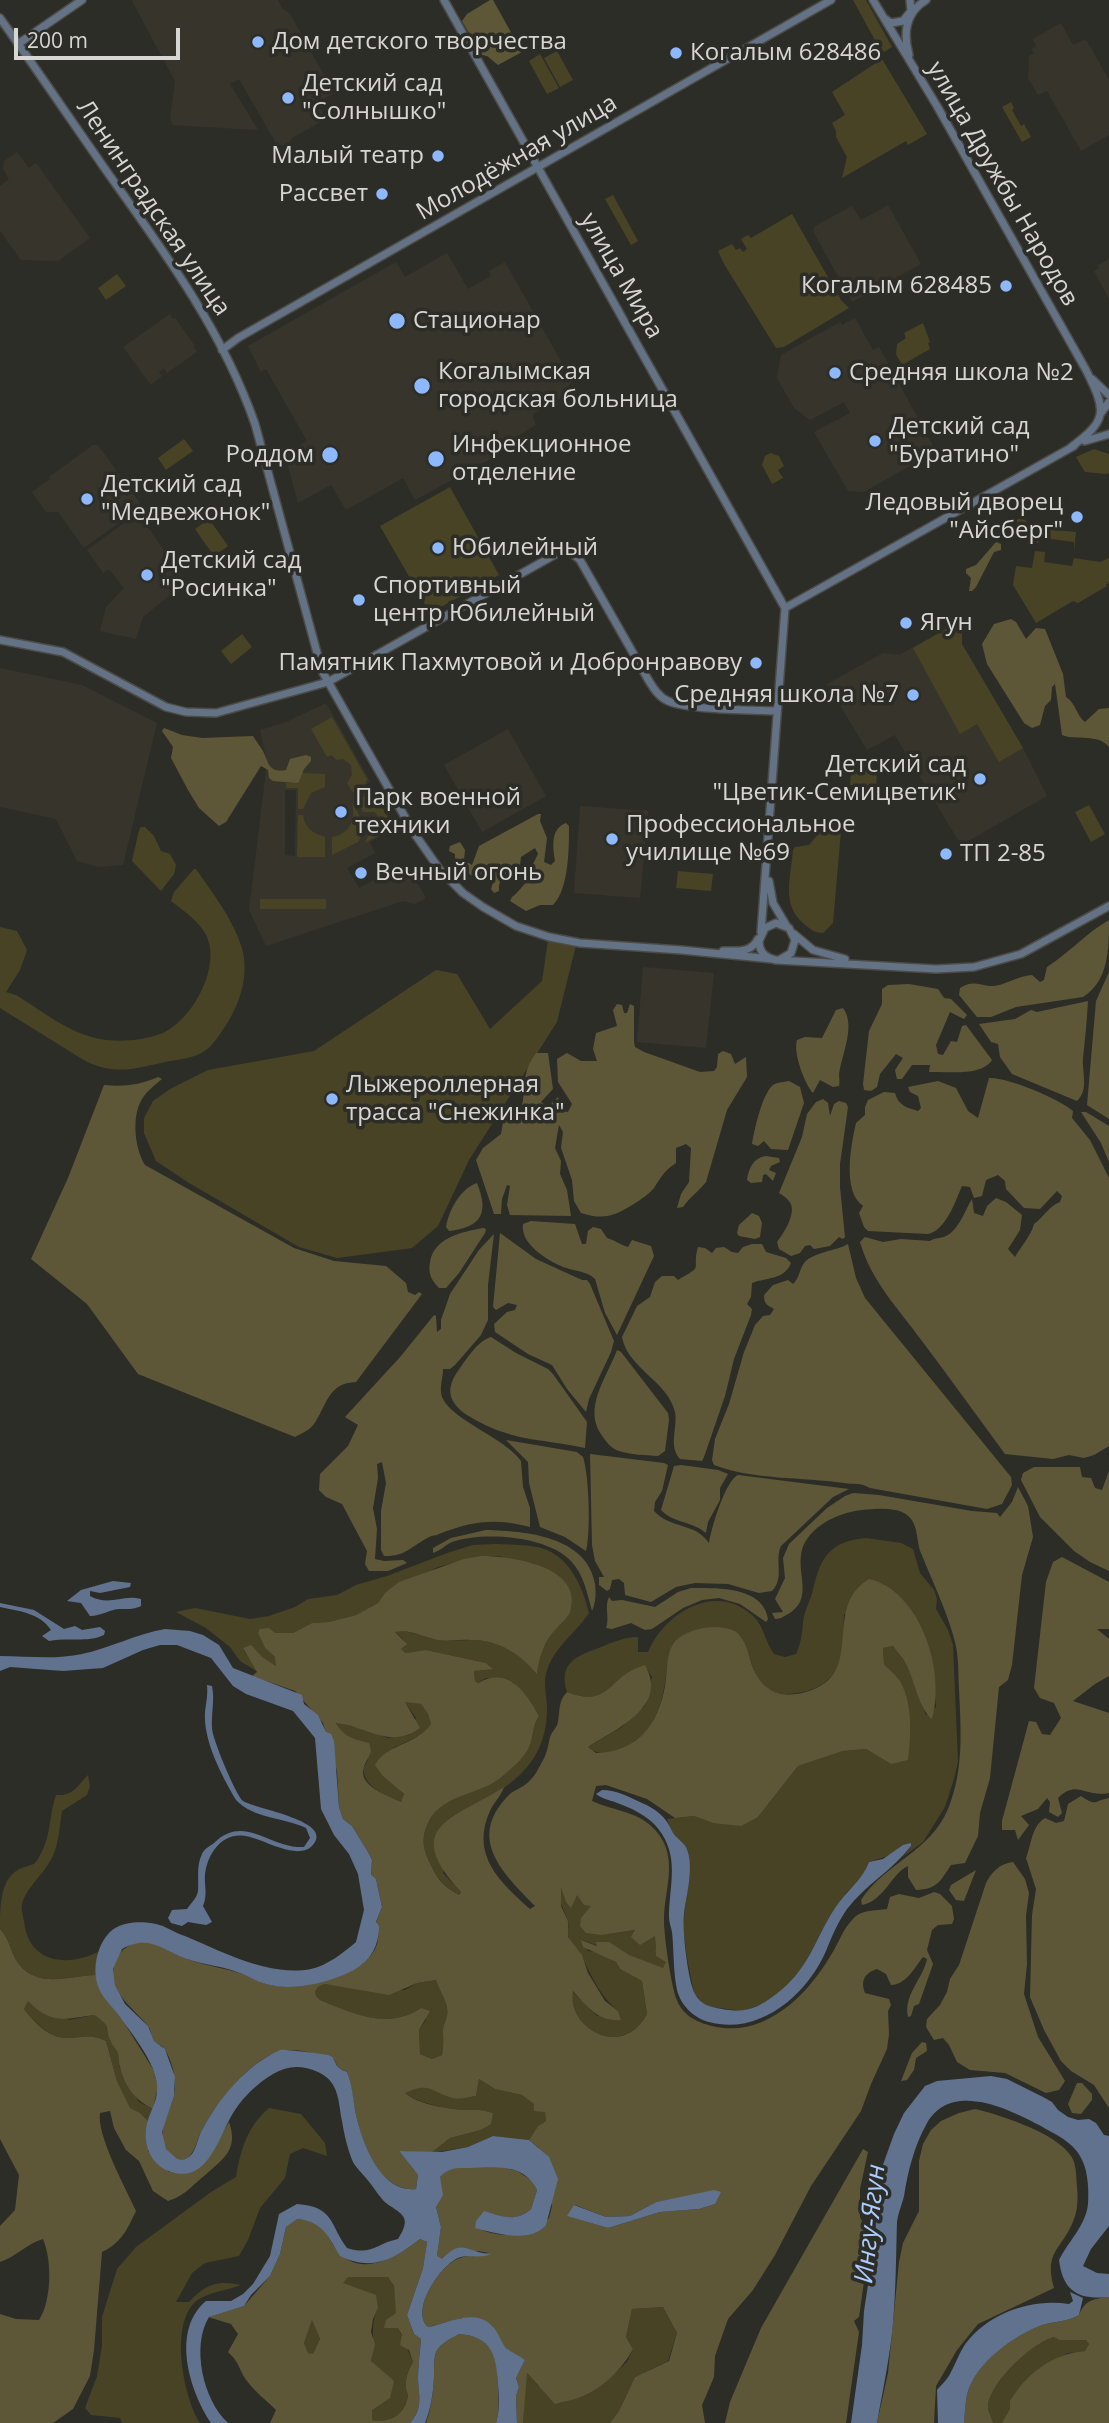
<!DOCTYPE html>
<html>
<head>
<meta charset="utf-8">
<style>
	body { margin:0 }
	#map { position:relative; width:1109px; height:2423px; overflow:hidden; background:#2d2d28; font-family:"Open Sans",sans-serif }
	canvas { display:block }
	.scale { position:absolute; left:14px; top:28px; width:166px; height:32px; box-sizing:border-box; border:4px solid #d7d6d3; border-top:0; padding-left:9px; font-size:21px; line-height:24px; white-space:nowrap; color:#d7d6d3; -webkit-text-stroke:5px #2d2d28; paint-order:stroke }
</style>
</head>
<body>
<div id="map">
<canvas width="1109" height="2423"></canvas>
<div class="scale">200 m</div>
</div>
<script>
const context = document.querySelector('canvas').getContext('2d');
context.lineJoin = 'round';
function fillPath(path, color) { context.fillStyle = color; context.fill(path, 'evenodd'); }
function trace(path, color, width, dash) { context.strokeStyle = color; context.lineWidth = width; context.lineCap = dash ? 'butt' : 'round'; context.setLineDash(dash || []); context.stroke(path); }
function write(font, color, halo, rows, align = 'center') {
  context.font = font + ' "Open Sans",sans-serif'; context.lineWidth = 7; context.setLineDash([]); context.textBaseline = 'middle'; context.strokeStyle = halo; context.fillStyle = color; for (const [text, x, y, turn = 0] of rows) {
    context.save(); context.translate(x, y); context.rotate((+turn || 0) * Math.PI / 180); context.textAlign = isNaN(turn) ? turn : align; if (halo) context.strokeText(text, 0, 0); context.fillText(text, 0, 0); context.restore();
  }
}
fillPath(new Path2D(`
	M134,0h144l4,8 8,6 44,79 -17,10 9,16 -34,19 -5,7h-10l-38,-66 -9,5 28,46 -85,-5 -3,-6 5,-38 -43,-80z
	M1061,23l12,22 13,-6 23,41v55l-28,16 -34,-60 -9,4 -10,-17 1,-22 5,-3 -2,-4 4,-3 -3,-7z
	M17,152l12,16 7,-5 54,75 -32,23 -37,-1 -21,-29v-45l9,-7 -6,-10 1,-8z
	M888,205l33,59 -69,38 -39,-71 2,-5 37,-20 9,14z
	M447,253l21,36 23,-13 -2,-5 16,-9 67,119 -10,16 -29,17v4l3,7 -31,19 2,6 -92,50 -12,-22 -57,32 -15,-25 -33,18 -13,-49 22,-13 -41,-72 -5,3 -13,-26 148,-84 9,15z
	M1109,259v40l-15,-28 5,-3 -1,-3z
	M170,314l3,5 2,-1 20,28 -2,1 4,5 -30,21 -3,-5 -5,4 3,4 -11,9 -28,-38z
	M855,318l18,32 6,-3 57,104 -72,41 -16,-1 -34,-59 36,-19 -6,-11 -34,18 -16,-12 -17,-30 4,-23 59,-33 2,3z
	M93,445h5l44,61 -58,42 -26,-36h-12l-14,-20 18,-13 -1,-2z
	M138,513l48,69 -43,35 -7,22 -36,-8 6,-24 18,-19 -15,-19 -6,4 -16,-23z
	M953,625l4,7 5,-3v15l61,104 24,48 -86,49 -66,-110 -28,15 -40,-66 56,-31 16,2z
	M0,668l82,17 75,38 -34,142 -24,2 -22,-6 -21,-42 -56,-12z
	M326,703l44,78 -4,5 3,8 8,1 18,33 -25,14 5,11 -28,15 12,20 28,-15 5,10 19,-11 15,26 -11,6 -12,-3 -137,45 -17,-36 18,-147 -7,-33 24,-7zM285,790h11l-1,66 -10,-1z
	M508,729l38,67 -64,36 -38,-67z
	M580,806l68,5 -8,87 -66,-5z
	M643,967l71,6 -8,75 -69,-6z`), '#37352b');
fillPath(new Path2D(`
	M853,0h13l26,47 -10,6z
	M557,51l16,29 -13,7 -16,-29z
	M540,54l19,34 -12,6 -18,-33z
	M882,59l45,75 -19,11 -2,-4 -64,37 5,-21 -11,-20v-6l-4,-8 13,-8 -13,-23z
	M1011,102l3,6 -2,2 9,16 3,-2 7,13 -9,5 -20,-35z
	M613,195l25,46 -7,4 -26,-46z
	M792,214l49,86 8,8 -65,39 -8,1 -52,-84 -6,-13 14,-7 4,6 4,-2 3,4 4,-3 -6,-10 7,-4 3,3z
	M117,274l9,12 -20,14 -8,-12z
	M923,323l7,19 -2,1 2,6 -28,16 -6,-11 1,-10 9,-6 -2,-5z
	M184,439l9,12 -27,19 -8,-12z
	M1094,449l15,5v19l-3,1 -21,-2 -9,-15z
	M770,453l9,3 5,10 -6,4 5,8 -11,6 -10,-19 3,-9z
	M450,487l49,88 -69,38 -50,-87z
	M1022,515l6,10 6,-3 2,4 4,-1 1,13 -3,5 -15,-8 -8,-13z
	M209,519l19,27 -14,10 -19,-27z
	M1045,529l31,3 -2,20v-10l-30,-4z
	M1035,551l10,1 -1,10 28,4 2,-8 26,4 9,-4v25l-3,1 1,2 -29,17 -5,-2 -37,22 -23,-38 3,-19 16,2z
	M953,625l4,7 5,-3v15l61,104 -24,14 -22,-38 -17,10 -47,-86z
	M242,634l10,13 -21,17 -10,-13z
	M332,717l35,62 -3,10 -10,5 -7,-11 5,-8 -1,-10 -8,-6 -7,1 -4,-5 -5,2 -16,-28z
	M851,771l26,2 -1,14 -26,-2z
	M302,773l23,1v13l-14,6 -8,16h-5v-21h-12v-5l13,-1z
	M367,795l9,2 17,30 -28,16 3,-7 10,-3 4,-10 -7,-11h-12l-6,-12z
	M352,803l8,13 -4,9 6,9 -4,8 -26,13v-18c18,-3 24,-17 20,-34z
	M1089,805l16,29 -14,8 -16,-30z
	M298,815h5c2,14 10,18 22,22v20h-28z
	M141,827h4l9,9 7,15 9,3 6,11 -2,9 -13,17 -29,-30 7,-31z
	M841,831l-8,92 -10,10c-9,0 -13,-4 -20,-10 -22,-19 -12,-46 -10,-73l2,-3 14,-2 11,-13z
	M194,869h2c17,25 37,50 46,79 8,31 -4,61 -22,86 -4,5 -8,12 -14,16 -12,9 -27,9 -41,12 -31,7 -53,14 -83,-3l-82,-51v-81l17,4 10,19 -7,20 -14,22 10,3c28,17 56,41 90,45 19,2 39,0 57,-7 30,-14 60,-68 42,-100 -8,-13 -22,-23 -34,-32l3,-9z
	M678,871l35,3 -2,17 -35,-3z
	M260,899h66v10h-66z
	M548,940l28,5 -19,77 -88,138 -31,66 -26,22 -75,10 -38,-11 -110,-64 -33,-22 -12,-28v-15l9,-17 17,-12 38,-19 106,-19 122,-81 21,4 33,55 52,-48z
	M866,1538l35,5 12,6 7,24 14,17 3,9 -1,10 12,21 5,15 5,117 -5,20 -8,25 -22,35 -19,14 7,-10 -8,-1 -12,10 -22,7 -8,17 -15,14 -16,23 -31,58 -15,15 -19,14 -21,8 -34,-4 -9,-5 -7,-9 -7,-35 -4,-31 6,-52 -3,-28 -14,-15 -5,-13 27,-3 19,7 45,-6 40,-51 45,-15 23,-2 25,15 8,-83 -15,-17 -1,-16 10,-2 14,19 19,50 10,-8 -3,-34 -9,-40 -80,-19c-1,18 1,37 -7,54 -6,11 -17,20 -30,23 -32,8 -46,1 -57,-32l-83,5c-2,34 -12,75 -48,87 -13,3 -21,4 -31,-4l34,-20 23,-21 7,-29 -7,-11c-37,9 -34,43 -78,26 -9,-30 10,-36 34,-45 12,-5 24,-10 37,-10v15h10c16,-39 68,-71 105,-36 11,10 12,26 21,38l11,3 11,-3c6,-12 6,-25 8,-38 2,-9 7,-17 9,-26 7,-33 18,-49 53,-52z
	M496,1544c16,1 37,0 51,6 25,11 36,39 42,63 -14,21 -33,32 -42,57 -5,14 1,29 0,43 -2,53 -40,77 -83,97l-21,63 18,19 -2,3c-18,-11 -22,-17 -31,-36 -5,-11 -6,-20 -2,-31 12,-36 54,-31 78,-53 11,-10 21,-20 27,-34 3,-9 2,-16 8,-25l-25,-33 -28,-5 -9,5 -2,-2 -1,-10 18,-3 -6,-5 -60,-13 -21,3 -5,-3 6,-6 -4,-6 -8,-7c16,-1 27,5 43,9 12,2 21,0 33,0 29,0 48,12 67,33 2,-15 7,-31 17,-42 12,-15 21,-19 15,-40l-70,-35h-18l-43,11 -53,26 -7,10 -22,12 -27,7 -17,1 -19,10h-35l7,15 10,9 2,9 -34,-17 15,23 -18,-11 -10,-14 -24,-19 -30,-16 19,-4 55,11 19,-3 26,-9 13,-8 29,-4 19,-10 31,-9 63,-24 23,-7z
	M404,1701l17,3 7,10 3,10 -7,10 -31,14 1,35 10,12 -3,7c-17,-8 -35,-13 -38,-33l5,-9 -17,-21 -10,-6 -5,-11 38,10 13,6 22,-3 7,-17z
	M88,1775l2,11 -3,9 -25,16c-3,18 -3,37 -13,52 -8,13 -24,27 -27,41 -1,5 1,12 2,17 4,41 41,47 74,31l-2,23c-27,1 -59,14 -78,-12 -8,-11 -8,-24 -18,-34 0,-23 0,-53 22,-61 8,-3 13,-2 17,-11 13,-22 9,-38 17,-62 18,1 21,-9 32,-20z
	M562,1886l4,16 11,-8 14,12 11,29 34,-5 11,9 8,-4v13l11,14 -2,7 -82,-29 6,11 8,1 20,10 4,7 22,12 5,33c-23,44 -78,18 -75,-23l25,25 21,-5c-18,-15 -26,-34 -36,-54 -3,-7 -10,-12 -13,-18 -2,-5 0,-11 -1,-17 -3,-14 -12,-19 -6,-36z
	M436,1980c3,10 10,18 11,28 2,9 -4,15 -4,23 0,9 1,14 -1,24l-10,4 -12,-5 -1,-24 7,-10 -5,-12c-33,22 -68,6 -101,-8l-4,-4 -1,-4 3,-5 7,-3 80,6 12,-7z
	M28,2000l41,20 25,-5 10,6 5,10 1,9 9,13v13l20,36 14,7 -5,12 -8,-8 -10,-4 -13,-28 -11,-40c-18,-8 -22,-3 -40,-3 -17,0 -32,-17 -42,-29z
	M479,2079l16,10 27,6 23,17 1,9 -8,5 -9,14 -36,-4 -25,11 -37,6 19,-15 31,-8 9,-6 3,-11c-11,-4 -17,-3 -28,-3 -19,-1 -46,-7 -61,-17 26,-12 26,-2 49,4 7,3 15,0 23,-1z
	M269,2108l32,6 24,29 2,13 -24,-8 -13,6 -5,24 -25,30 -12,32 -9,16 -34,7 -13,10 -16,29h13c17,-18 28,-22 52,-17 -13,5 -30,7 -42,14 -31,20 -16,98 1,124h-78l-2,-5 -29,-3 -6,-7 12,-32 5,-30v-29l15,-48 19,-22 75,-55 25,-15c5,-28 11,-50 33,-69z
	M348,2277h40l6,9 3,27 -13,15 14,-1 15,35c-5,9 -8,16 -7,27 1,6 3,5 1,11 -4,17 -20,23 -35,20l-1,-4 7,-48 -7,-7c5,-19 -2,-35 7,-53l-21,-18 -15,-7z
	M663,2307l14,26 -9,28 -33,16 -16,34 -9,12h-87l3,-51 13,15 67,-6 21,-19 6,-13 -7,-12 6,-28z
	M312,2319l8,20 -7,16 -5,-2 -4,-10z
	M1054,2337l5,3h27l3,4 -4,7 -17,2 -23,12 -43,58h-9c-1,-5 -5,-11 -5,-16 1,-24 44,-64 66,-70z`), '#484325');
fillPath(new Path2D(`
	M490,0h3l29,52 -24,13 -11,-9 -5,-1 -20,-34 5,-7z
	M996,542l5,2v6l-7,2 -18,35 -4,4h-3l2,-13 -5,-5v-4l10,-4z
	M1011,619l5,3 10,17 10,-11 9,1 18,45 3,23c10,6 10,18 19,25l14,-13 10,-1v39c-11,-14 -32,-6 -47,-12l-7,-51 -3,3 -1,13 -6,6 -5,19 -8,3 -8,-5 -37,-59 -5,-20 12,-20z
	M164,728l18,7 20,3 51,-2c3,5 7,10 10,15 6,13 6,22 23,19l4,-11 16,-4 5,2v4l-7,8 -5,13 -2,1 -24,-2 -4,-3 -1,-8 -7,-4 -35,56 -7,4 -20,-18 -11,-18 -17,-32 2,-11 -11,-16z
	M538,814h3l-1,7 7,17 -3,24 7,3 4,-4c-2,-14 -5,-32 11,-38l3,3c0,22 0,63 -16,79h-13l-14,6 -16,-10 2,-4c4,-2 16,-17 19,-21l-1,-6 8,-16 -3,-6 -14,9 -1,8c-11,6 -22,11 -21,26l-5,2 -3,-4 2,-6 -15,-3 -23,-16v-10l-6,-3 1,-5 10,-4 5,8 -1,10 8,5 7,-19z
	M1109,920c0,28 0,61 -26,77l-67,10 -25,10h-14l-18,-22 1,-7c13,-9 20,-2 33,-2 10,0 24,-10 39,-11l8,7 4,-2 3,-13c22,-14 39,-34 62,-47z
	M1109,972v147l-22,-14 9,-104z
	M909,984l29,5 6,9 7,1 16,16 -3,4 -14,-7 -14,33 2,9 5,1 8,-14 6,1 5,-16 4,-1 26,35c-11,17 -44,11 -63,12l1,-7h-18l-10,14h-5l-2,-9 8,-12 -7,-4 -16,20 -3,13 -6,4 -7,-1 -1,-6 6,-53 13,-27v-15l6,-4z
	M1088,1001c-1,19 -3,38 -5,57 -1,15 6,32 -6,43l-65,-27 -12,-17 -2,-13 -7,-2 -12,-18 36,-5 16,-9 6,2z
	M617,1004l5,1 2,8h3l3,-9 4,2v36l1,5 9,5 56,20 14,-1 3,-4 1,-13 5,-3 8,3 4,10 11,-7 1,20 -20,33 -21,72c-8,10 -15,14 -23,25l-6,1 4,-14 8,-12 2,-34 -5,-4 -10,4v15c-11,7 -15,14 -22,25 -4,5 -11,10 -17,14 -21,13 -31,19 -56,11l-7,-12 -2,-21 -11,-32 2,-16 -4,-7 -4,23 6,13 -1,13 7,16 4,26 -61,-1 -3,-10 3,-19 -3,-1 -5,14 -1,15h-7l-18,-54 7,-12 18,-14 2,-12 8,-10h9c8,-22 -1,-36 16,-59h12l5,36 -12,13 7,5 10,-10 5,14 5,1 4,-8 -14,-22 -1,-23 10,-6 14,8h16l-4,-12 3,-16 21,-7 -4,-16z
	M843,1008c13,17 -1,46 -4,66 0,4 1,8 0,12l-6,1 -13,-7 -7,13c-9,-10 -20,-41 -16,-53l8,-3 17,1 14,-28z
	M158,1077l4,2c-7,6 -15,12 -20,20 -11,18 -7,50 3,66l149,83 40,13 52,5 20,17 2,9 7,3 4,-3 3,2 -66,88c-28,1 -29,23 -42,42 -4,6 -12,9 -19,13l-157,-63 -51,-70 -56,-45 37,-81 36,-93c20,2 35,0 54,-8z
	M989,1078c18,-1 71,21 84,33l-1,7 18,22 19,38v268l-15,9 -10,3 -15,-3 -16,4 -48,-5c-28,-38 -55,-76 -83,-113 -24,-33 -51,-60 -62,-99l5,-5 18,5 18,-3 29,2c6,-4 10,-2 16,-5 13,-6 19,-26 26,-37l2,14 9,3 4,-10 9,-8 10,4 16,13 -2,15 -12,19 7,8c6,-11 16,-21 19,-33 10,-7 14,-17 26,-22l2,-6 -5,-5 -17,18 -16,-1 -18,-19 -1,-8 -7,-6 -12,5 -4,16 -8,2 -4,-11 -8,-1c-7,16 -16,44 -34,48l-60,-3 -4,-4 -5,-14 4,-7c-21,-15 -12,-61 -7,-83l9,-8v-8l3,-7 16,-8 11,1c3,12 12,15 23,18l3,-3 -3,-12 -8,-4 -2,-5 30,-6 18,7 12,23 10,7z
	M789,1081l11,6 4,16 -16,47 -17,-1 -7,-8 -6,5 -6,-2c2,-13 10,-50 21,-59 5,-3 11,-3 16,-4z
	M823,1099l5,4 2,13 4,-12 5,-3 7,2 2,4 -8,57v23l5,50 -2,2 -4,-2 -9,9 -16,3 -4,-4 -5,1 -5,7 -9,3 -12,-7 -2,-7c7,-9 22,-32 11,-42 -2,-3 -6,-5 -9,-7l23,-56 5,-23 9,-12z
	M1081,1112h5l23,14v36l-8,-19z
	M766,1156l13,2 1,4 -9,4 -2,4 7,3 -3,8 -7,-7 -3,1 -1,7 -11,1 -4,-3c2,-12 6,-22 19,-24z
	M477,1183c12,30 5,44 -28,48l-3,-4c3,-17 14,-38 31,-44z
	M752,1213l7,3 3,7 -2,14 -5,2 -16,-3 -2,-3 2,-8z
	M531,1221l44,3 7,20h4l2,-13 5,-4 8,2 6,9c8,2 13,7 21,9l4,-7 19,6 3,10 -37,79 -12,-22 -10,-34c-8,-8 -21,-8 -32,-12 -16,-7 -43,-23 -40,-43z
	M483,1228l3,1 -1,4 -26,40 -13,15h-7c-8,-8 -11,-15 -9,-26 4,-24 31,-30 53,-34z
	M500,1233l36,26 46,21h5l3,4 24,57 -3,11 -22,47 -3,13 -19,-23 -15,-24 -24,-11 -33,-22 -1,-8 13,-12 8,-2 2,-5 -9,-2 -12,7 -3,-3z
	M494,1234l-6,51v35l-7,15 -26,30 -5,4h-7c0,9 -4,19 -1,28 9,23 62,40 79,64l2,26 7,21v19c-35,-9 -57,-6 -91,7 -3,2 -7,1 -10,3 -17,9 -24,20 -45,19l-3,-6v-39l5,-28 -4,-21 -5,2 1,14 -5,30 4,21 -2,30 9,2 19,-1 4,3 -19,8h-19l-4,-7 2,-13 -25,-47 -16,-7 -7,-7 1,-16 28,-28 10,-21 -13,-8 56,-61 33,-41 2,1 1,16 4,-3v-9l9,-26 29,-44z
	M752,1244h10l4,8 20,6 5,5c-7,17 -23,14 -39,20l-1,14 -4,7 5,5 -1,6 -17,44 -9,37 -21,61 -2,4 -22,-2c-12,-13 -2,-32 -5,-47 -7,-31 -47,-43 -53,-75l15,-31 13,-9 5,-15 7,-6h12l4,4c28,-16 13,-8 20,-33l7,1 7,5 4,-5 8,-1 8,5 6,1 5,-6z
	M848,1244l8,34 9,20 146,179 1,8 -10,19 -15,5 -117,-21c-10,-6 -16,-3 -26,-5 -41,-6 -92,-3 -130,-18l-2,-5 3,-21 14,-35 15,-52 11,-27 8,-9 7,-1 4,-6c-7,-4 -10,-5 -10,-14l9,-10 15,-5 5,4c7,-7 6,-14 11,-21 9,-11 32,-12 44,-19z
	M491,1337l25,16 32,16 5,5 34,48 -2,26c-47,-10 -74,-6 -118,-33 -18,-12 -22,-26 -9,-44 8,-11 19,-30 33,-34z
	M617,1350l4,2 47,61 1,7 -4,31 -7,5c-13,-1 -27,-1 -39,-5 -7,-2 -12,-8 -16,-14 -22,-27 4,-60 14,-87z
	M506,1440l71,12 6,5c6,18 8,75 3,94l-21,-14 -25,-10 -11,-44 -1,-21z
	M590,1454l74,9 4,2 -6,26 -7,11 -1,9c18,19 41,11 55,32 2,-14 16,-62 29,-68l111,14 -16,8 -52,49c-7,15 4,32 -9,45l-13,2 -31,-9 -33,-1 -19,4 -25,15 -26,-7 -1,-12 -5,-4 -7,1 -2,9 -3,2 -8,-6v-8h5l-9,-16 -3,-16z
	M681,1465l37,5 10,4 -8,14v12l-12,22 -2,11c-14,-12 -33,-10 -45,-23l13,-44z
	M1034,1467h46l2,10 9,1 4,10 7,2 7,-19v100l-19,-9 -16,-11 -34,-34 -19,-37 2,-7z
	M1018,1487l10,19 5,31 -11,38 -10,90 -4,15 -9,7 -9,91 -10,35 -2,23 -13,27 -14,2c-11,16 -13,24 -35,25l-8,-13v-11c-16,7 -24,35 -46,39l-1,-5c24,-37 69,-48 87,-91 16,-39 13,-78 11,-120 -1,-15 0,-32 -4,-47 -8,-31 -22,-59 -34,-89 -5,-12 -2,-29 -14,-38 -11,-9 -38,-6 -52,-4 -22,4 -51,19 -54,44 -3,22 11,43 -11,58 -6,3 -9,6 -15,6l-3,-6 11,-1 -8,-13 10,-21 -2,-20 6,-14 38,-36 18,-12 8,-3 26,2 93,16 25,2 3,4 12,-15z
	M486,1530c39,1 101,6 109,54 1,9 1,18 -3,27 -5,-18 -8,-36 -21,-50 -23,-25 -88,-30 -119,-19 -7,3 -12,9 -19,11v-5l18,-10z
	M481,1556c29,0 104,10 89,56 -3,7 -9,11 -14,17 -12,12 -17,29 -19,45 -18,-21 -38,-34 -67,-34 -11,-1 -21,2 -33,0 -15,-3 -27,-11 -42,-8l12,12 -6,5 4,4 21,-3 60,13 7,6 -19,2 1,10 3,2c30,-17 47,8 61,33 -7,10 -5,20 -10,31 -5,11 -16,20 -25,28 -23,22 -66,17 -78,53 -4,11 -3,20 2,31 9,19 12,25 31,36l2,-3c-60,-66 -9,-72 43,-105 -3,9 -10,15 -14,24 -20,44 10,71 40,98l5,-3c-31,-32 -69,-67 -27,-110 5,-6 12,-7 18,-12 7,-5 12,-14 16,-22 5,-8 6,-16 8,-25 2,-6 7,-9 8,-15 2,-11 0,-21 9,-30 44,17 41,-17 78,-27 24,42 -29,64 -57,82l8,6c42,-1 62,-28 69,-67 3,-16 0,-39 15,-49 11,-7 24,-10 36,-10 8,1 19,1 24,9 8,9 9,24 14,34 12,26 33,29 58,20 53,-20 10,-83 57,-111 52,12 77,94 63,140 -13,-10 -18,-40 -26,-55 -3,-6 -9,-12 -13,-18l-10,2 1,16c5,6 12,11 16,17 13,23 11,55 8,79l-17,4 -25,-15 -23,2 -45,15 -40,51 -17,9 -28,-3 -19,-7 -19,2 -28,-19 -41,-14 -10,1 -4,15c19,9 42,10 58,24 32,28 14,62 14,95 0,18 7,63 12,78 6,17 20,24 36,28 52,13 95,-30 119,-71 8,-12 11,-25 22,-36 9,-10 22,-8 34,-10l3,-12 9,-3 20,4 15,-6 6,2 12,12 2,13 -2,5 -14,1 -6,5 -5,20 6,14 -14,40 -5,2 -3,10 -3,1c-5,-22 15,-38 19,-58l-4,-2c-8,10 -17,28 -32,28l-5,-11 -9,-5c-12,4 -17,11 -12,24l24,6 2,6 -3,6 1,23 -2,15 -16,35 -10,27 -50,75 -36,69 -22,35 -25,29 -13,37 -1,21 -12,28 3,18h-95l9,-12 16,-34 34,-16 8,-28 -14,-26 -31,2 -6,28 7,12c-10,19 -30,39 -50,47 -8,4 -19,5 -28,8l-28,-31 -4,50h-6l-1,-27 3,-9 -3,-9 9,-18 -17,-10 -31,-32h-15l-34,9c-18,-17 12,-63 32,-69 9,-3 20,-3 29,-5l-11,-2 -37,9 -4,-4 4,-29 -5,-20 4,-30 4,-4 8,-6h50l15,4 16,10 4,9 -6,19c-11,10 -25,11 -38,5l-13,15c19,9 35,5 55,4l14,-15 3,-12 -13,-58 -10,-8 9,-14 8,-5 -1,-9 -11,-1v-7l-12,-9 -27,-6 -16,-10 -3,17c-8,1 -15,4 -23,2 -22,-6 -23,-17 -48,-5 12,11 42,16 60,17 11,0 17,-1 28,3l-2,11 -10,6 -31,8 -19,15 -32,-2 19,24 -2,14c-39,3 -55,-50 -61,-79 -3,-13 -3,-26 -8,-38l-9,-5 -4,-8c-13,-3 -29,-9 -42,-9 -36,-1 -75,52 -90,80 -5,8 -5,17 -11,24 -4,6 -8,6 -14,6 -31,-22 -3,-47 -2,-73 1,-11 -5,-32 -12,-40 -1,-1 -8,-5 -9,-6 -3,-5 -3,-11 -6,-15 -16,-20 -44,-36 -32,-67 5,-11 18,-18 30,-17 15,2 26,11 39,16 17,7 34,9 51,14 12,3 23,11 35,13 23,5 73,-6 91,-21 14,-11 20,-24 14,-41l6,-16 -6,-28 -5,-3 1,-16 -4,-8 -16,-26 -9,-7 -4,-12 -2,-36 -14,-48 -28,-32 -43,-15 5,-4 -14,-24 8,-3 11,12 14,9 -1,-9 -10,-9 -7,-15 2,-4 9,-1 6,5h18l19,-10 17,-1 27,-7 22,-12 7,-10 14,-11 65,-23zM405,1702l16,2 7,10 3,10c-15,22 -44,19 -56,41l7,10 22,19 -3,8c-12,-6 -38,-14 -38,-30 0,-7 6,-14 8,-21l-2,-8c-16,-4 -25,-6 -33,-20 31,3 54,27 84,5zM561,1887l5,15 5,6 6,-13 7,10 7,1 -10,12 -1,8 6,7 16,2 33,-5 -4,7 9,8 15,-9 1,20 10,6 -3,6 -34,-13 -20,-13h-13l1,4 -16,-6 2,7 33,15 4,7 22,12 5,33c-25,47 -81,13 -74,-23 14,16 26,31 48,29l-3,-9 -13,-10 -17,-28 -6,-18 -14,-18v-16l-7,-15zM436,1980c3,10 10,19 11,28 2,9 -4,15 -4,23 0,9 1,14 -1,24l-10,4 -12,-5 -1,-24 11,-19 -9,-3c-33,22 -67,6 -101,-8l-4,-4 -1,-4 3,-5 7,-3 64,11 28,-12zM700,2194l15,10 -16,5 -39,3 -52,16 -40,-12 7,-11 31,12 24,-1 26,-14z
	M1062,1557l47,25v47h-12l12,10v37l-14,8 -22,17 36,12v80c-25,5 -31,-14 -51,5l4,15 -4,4 -9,-5 1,-10 -3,-4 -9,11 -17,7 8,9 -11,15 -3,-10h-13v-9l27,-100 7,1 6,12 8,1 11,-17 -7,-15 -14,-5 -6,-10 12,-106 7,-20z
	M691,1588c25,0 72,-2 77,31l-2,3 -26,-18 -21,-6 -17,2 -19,8 -31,21 -7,1 -14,-7 -19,6 -6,-1c4,-11 -2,-21 3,-31l3,4 10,-1 33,7 23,-15z
	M1081,1796c16,11 12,5 28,2v310l-15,-23 -23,-14 -10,-10 -17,-31 -14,-33 2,-82 4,-26 -10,-31c6,-15 5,-31 19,-40l11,5 8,-2 4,-17z
	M1013,1862l12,17 4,14 -3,23 1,48 -3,30 14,43 27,44 -6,9 -13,3 -41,-20 -35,-3 -13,-8 -8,-17 -6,-7 -9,2 -8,-13 1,-8 13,-14 7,-13 3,-13 9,-14 27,-82c6,-11 13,-19 27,-21z
	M976,1870l-12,31 -8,-1 -7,-10 2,-5z
	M0,1929c10,10 10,23 18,34 19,26 51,13 78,12l3,14 24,32 30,48 5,17 -5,23c-18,-9 -28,-22 -33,-42 -2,-5 0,-11 -3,-16 -2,-3 -5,-6 -6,-9 -7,-15 2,-15 -17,-27 -30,4 -42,10 -66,-14l-4,8c10,13 25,29 42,29 18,0 22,-5 40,3l11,40 13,27 10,5 8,8v30l21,21 48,-30 12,-20c10,28 -6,37 -25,54 -14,11 -18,19 -36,25l-15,-10 -14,-30 -13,-11 -12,-22 -4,-17 -10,2c-4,21 26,76 36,98 -9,19 -15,32 -34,41l-8,98 -4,26 -17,33 -20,14h-53v-109l16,5 23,1c13,-20 13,-60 4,-81 -17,5 -27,18 -43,23v-36l15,-16 4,-35 -19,-36z
	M922,2042l4,1 1,8 -11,7 -2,12 -7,10 -6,1 11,-28z
	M1077,2083h5l10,11v6l-11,14 -9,-1 -4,-9z
	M975,2109c26,6 81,24 96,47 6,9 5,21 6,31 1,14 1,24 -5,37 -12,27 -28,28 -18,64l-76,36 -21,26 -21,36 -2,37h-57l11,-50 11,-111 4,-19 16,-32v-50l4,-17 8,-14 10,-9 18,-8z
	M863,2149l5,3 -8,37v28l10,22 -11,78 -5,4 5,11 -13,91h-121l5,-21 31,-74z
	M296,2219c23,1 27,9 38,27 23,35 62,12 86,-7l7,3 -4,26 -16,47 7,19 7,5c-1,11 -3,29 -3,40 1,18 5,30 -8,44h-140l6,-13c-10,-10 -21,-18 -29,-29 -9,-12 -6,-17 -19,-29l10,-18 -7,-10 -23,-7 36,-11 26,-30 10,-22 6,-27zM348,2277h40l6,9 2,27 -10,7 -2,8h14l4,7 -2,10 9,5 4,12c-5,9 -8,16 -7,27 1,5 3,5 1,11 -4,17 -20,23 -35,20v-10l18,-12 4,-17 -23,-20 4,-17 -4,-12 2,-13 5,-11 -2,-13 -33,-12zM312,2320l8,19 -7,15 -5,-1 -4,-10z
	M1109,2297v126h-107l8,-14v-8c17,-28 42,-47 75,-50l4,-7 -3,-4h-27l-5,-3c-22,6 -65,46 -66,70 0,5 4,11 5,16h-29c1,-9 1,-19 3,-28 8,-32 45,-59 75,-70 13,-4 25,-3 37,-10 6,-15 14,-16 30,-18z
	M459,2334c34,3 38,22 39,50 0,14 2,26 -2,39h-70c5,-15 7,-29 8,-44 1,-28 -3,-30 25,-45z`), '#5d5738');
fillPath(new Path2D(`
	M113,1581l18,2 -1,4 -30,6 -10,-2v5c20,11 31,-2 51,3v7c-9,4 -13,3 -22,3 -11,1 -18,7 -29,7l-9,-13 -14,-2 14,-11z
	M0,1603l34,7 30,19 11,-3 7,4 18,-3 5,4 -1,4c-17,8 -36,2 -55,6l-7,-5 9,-6c-11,-17 -32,-19 -51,-23z
	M165,1629l25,2 13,4 16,10 14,23 69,27 2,9 14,11 8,17 5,2 3,7 5,66 4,12 9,7 16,26 4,8 -1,15 5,4 6,28 -6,15 3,4c0,20 -8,34 -25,44 -23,12 -58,21 -84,15 -11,-2 -20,-8 -30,-12 -17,-7 -36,-8 -53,-14 -26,-9 -36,-25 -65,-10l-9,20 2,16 10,19 23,22 6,15 11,8 10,28 -1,19 -12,36 4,17 11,10c4,1 7,1 10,-1 10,-5 10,-20 15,-28 18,-33 43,-64 78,-80 4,-1 42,4 48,5 7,2 6,7 10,12 1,1 8,5 9,5 5,12 6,25 8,38 6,28 23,83 61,79l2,-14 -19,-24 43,1 26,-5 25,-11 36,4 20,17 9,22 -12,46c-16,19 -51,8 -71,3l1,-7 8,-10c17,5 31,12 47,-2l6,-19c-12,-27 -43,-23 -68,-22 -13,0 -19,-1 -29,9l3,18 -7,12 5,20 -4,29 5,3c21,-22 25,-6 49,-5 -11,5 -23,0 -33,4 -18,8 -48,52 -30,69 19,-3 46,-19 63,-2 8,7 9,16 15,23 6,5 13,7 19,12l-9,18 3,9 -3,9 1,27h-21c4,-13 3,-25 2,-39 -2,-28 -5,-47 -39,-50 -28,15 -24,17 -25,44 -1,16 -3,30 -9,45h-15c13,-14 9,-26 8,-43 0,-13 2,-29 3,-41l-7,-5 -7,-19 16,-47 4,-26 -7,-3c-26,20 -47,33 -80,17 -12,-20 -18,-35 -43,-37l-11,8 -6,27 -10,22 -19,19 -7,11 -35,11c-18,29 -6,83 19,106h-17c-22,-33 -40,-93 -5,-122h25l12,-7 10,-10 17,-28 9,-42 18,-10c38,3 32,20 50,44 25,8 30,-5 51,-9 14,-22 5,-24 -12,-36 -6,-5 -11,-14 -16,-20 -5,-7 -13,-14 -17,-21 -5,-11 -9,-28 -11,-41 -4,-19 -2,-39 -24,-49 -16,-7 -30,-7 -45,2 -15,9 -28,21 -38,36 -15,22 -25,71 -60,63 -25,-5 -34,-30 -27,-53 3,-10 9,-19 9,-30 1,-7 -2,-14 -4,-21 -7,-17 -20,-34 -31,-49 -7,-11 -16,-18 -22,-29 -9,-18 -4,-45 10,-59 11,-11 32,-11 46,-8 10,2 19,9 29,12 38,16 84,41 126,33 17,-4 32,-16 45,-27l8,-32 -6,-36 -9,-20 -15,-19 -13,-26 -6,-71 -22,-27 -47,-17 -13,-8 -22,-28 -34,-13h-17l-17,5 -40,18 -40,3 -53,-4 -10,4v-15c27,0 55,4 82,-2 28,-6 54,-20 83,-25z
	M207,1685l5,1c3,14 -1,28 0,42 0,10 24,67 31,73 12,8 94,20 69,45 -8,8 -21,5 -31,2 -25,-7 -46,-25 -67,2 -5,7 -8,15 -9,24 -1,12 3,20 -2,32l9,16 -6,3 -18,-3 -6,4 -11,-3 -3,-5 4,-8 15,-1c4,-6 10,-11 11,-18 1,-12 -2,-25 4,-37 2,-5 8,-8 12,-11 31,-30 55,6 90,4l6,-9 -4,-10c-23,-11 -52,-9 -70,-28 -14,-24 -33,-59 -31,-88 1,-9 3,-17 2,-27z
	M602,1790c15,0 27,7 40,13 14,6 24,14 30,28 3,6 10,10 14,16 9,19 0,48 -2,68 -2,15 4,66 11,79 6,11 15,13 27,15 24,4 34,0 53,-14 34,-25 38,-53 60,-87 11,-17 27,-27 34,-46l14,-3 20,-14 8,-2v3c-18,24 -46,39 -64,63 -9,13 -15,27 -21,42 -19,44 -67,85 -117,71 -15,-4 -28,-16 -32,-32 -4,-19 -3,-39 -5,-58 -1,-5 -3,-10 -3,-15 0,-29 10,-56 -7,-83 -9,-15 -26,-24 -42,-30 -9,-4 -16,-4 -24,-10z
	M991,2076l16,3 36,18 9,5 6,8 10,7 10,3 11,-1 7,4 8,12 5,1v90l-18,23 -8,17 14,7 12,1v23c-30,3 -46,-5 -50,-37 9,-18 27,-35 29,-56 1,-12 0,-31 -5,-42 -8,-20 -27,-27 -44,-37 -32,-17 -90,-45 -113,0 -12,22 -18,46 -22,71 -2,9 -6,17 -7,26 -1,33 -1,67 -4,101 -3,34 -10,66 -16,100h-26l11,-78 2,-34 6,-39 5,-14 1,-62 4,-23 14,-39 10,-21 21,-27 12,-5z
	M714,2190l7,2 -6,12 -16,5 -39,3 -52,16 -41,-12 7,-11 32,12 24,-1 26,-14z
	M1070,2292l13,6 -4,17c-12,7 -24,6 -37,10 -29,11 -67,38 -75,70 -2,9 -2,19 -3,28h-26l-1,-33c5,-6 11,-11 14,-18 5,-9 8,-19 15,-29 23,-30 66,-45 103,-39l4,-3z`), '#60728d');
const secondary = new Path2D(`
	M444,0l341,608
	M873,0l64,106 149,264c21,42 22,50 -16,78
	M0,18c37,52 73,105 110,158 56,78 113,156 145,248l67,247 92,162 26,37 23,23 20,14 33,19 33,11 31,6 101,7 91,9
	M884,18l7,5 12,-2 8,-10 -1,-11
	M18,44l64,-44
	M909,55c-6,-22 -4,-42 17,-55
	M222,350l16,-12 593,-338
	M1092,379l17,16
	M1101,413l8,-11
	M1085,441l24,-7
	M785,608l289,-162
	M0,640l63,12 103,55 20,5 30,1 112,-31 230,-129c9,-3 15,0 22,7l69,121c5,8 10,16 19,20 21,9 84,9 109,10
	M769,881l4,22 13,22
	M761,932l24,-324
	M794,934l19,16 32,9
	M723,951c15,0 28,2 35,-12
	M779,960l12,-7 4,-13 -6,-12 -13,-5 -11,5 -6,13c0,10 6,17 17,19l160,9 38,-2 47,-13 88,-48`);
trace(secondary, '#4c4b47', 10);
trace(secondary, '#647285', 7);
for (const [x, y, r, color] of [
	[258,42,7,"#8db9fc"],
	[676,53,7,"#8db9fc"],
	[288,98,7,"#8db9fc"],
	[438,156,7,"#8db9fc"],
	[382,194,7,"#8db9fc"],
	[1006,286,7,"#8db9fc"],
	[397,321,9,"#8db9fc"],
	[835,373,7,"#8db9fc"],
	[422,386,9,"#8db9fc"],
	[875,441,7,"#8db9fc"],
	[330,455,9,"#8db9fc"],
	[436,459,9,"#8db9fc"],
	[87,499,7,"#8db9fc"],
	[1077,517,7,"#8db9fc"],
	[438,548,7,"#8db9fc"],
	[147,575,7,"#8db9fc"],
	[359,600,7,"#8db9fc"],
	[906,623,7,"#8db9fc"],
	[756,663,7,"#8db9fc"],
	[913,695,7,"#8db9fc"],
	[980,779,7,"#8db9fc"],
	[341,812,7,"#8db9fc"],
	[612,839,7,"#8db9fc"],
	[946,854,7,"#8db9fc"],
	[361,873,7,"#8db9fc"],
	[332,1099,7,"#8db9fc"]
]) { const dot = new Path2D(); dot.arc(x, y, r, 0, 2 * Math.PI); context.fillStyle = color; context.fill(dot); trace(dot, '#2d2d28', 2.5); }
write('24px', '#d7d6d3', '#2d2d28', [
	["Дом детского творчества",272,42],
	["Когалым 628486",690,53],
	["Детский сад",302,84],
	["\"Солнышко\"",302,112],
	["Малый театр",424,156,"right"],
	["Рассвет",368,194,"right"],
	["Когалым 628485",992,286,"right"],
	["Стационар",413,321],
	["Когалымская",438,372],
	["городская больница",438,400],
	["Средняя школа №2",849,373],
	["Детский сад",889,427],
	["\"Буратино\"",889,455],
	["Инфекционное",452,445],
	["отделение",452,473],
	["Роддом",314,455,"right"],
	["Детский сад",101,485],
	["\"Медвежонок\"",101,513],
	["Ледовый дворец",1063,503,"right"],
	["\"Айсберг\"",1063,531,"right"],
	["Юбилейный",452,548],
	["Детский сад",161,561],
	["\"Росинка\"",161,589],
	["Спортивный",373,586],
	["центр Юбилейный",373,614],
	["Ягун",920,623],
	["Памятник Пахмутовой и Добронравову",742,663,"right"],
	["Средняя школа №7",899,695,"right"],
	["Детский сад",966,765,"right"],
	["\"Цветик-Семицветик\"",966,793,"right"],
	["Парк военной",355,798],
	["техники",355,826],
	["Профессиональное",626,825],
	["училище №69",626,853],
	["ТП 2-85",960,854],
	["Вечный огонь",375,873],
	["Лыжероллерная",346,1085],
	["трасса \"Снежинка\"",346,1113]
], 'left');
write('24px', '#d7d6d3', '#2d2d28', [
	["Молодёжная улица",517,158,-30],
	["улица Дружбы Народов",1002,184,60],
	["Ленинградская улица",153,208,56],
	["улица Мира",621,276,60]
]);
write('italic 26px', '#acccfd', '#2d2d28', [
	["Ингу-Ягун",871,2224,-84]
]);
</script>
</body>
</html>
